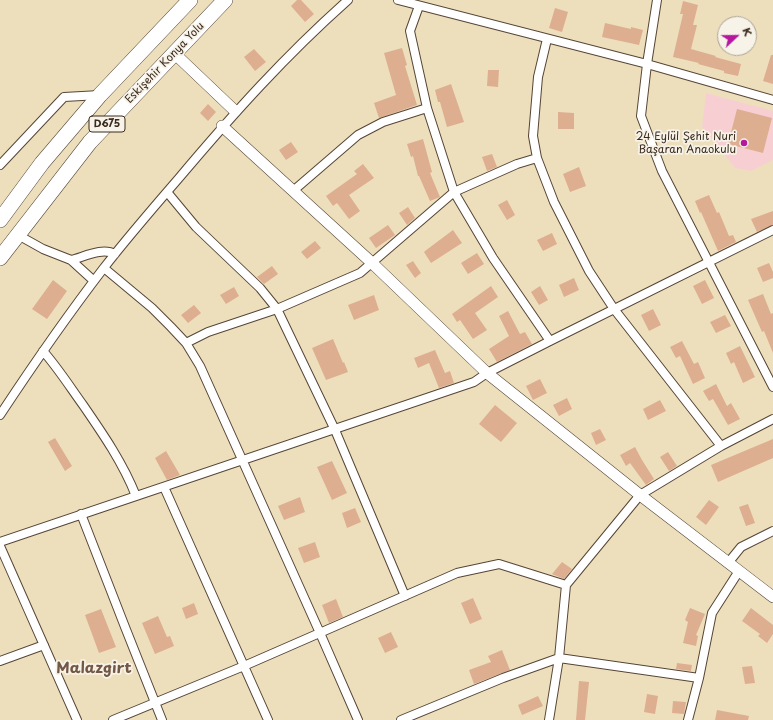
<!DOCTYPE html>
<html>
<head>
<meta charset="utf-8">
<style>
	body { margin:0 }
	#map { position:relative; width:773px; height:720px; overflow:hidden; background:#eddfbc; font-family:"Playpen Sans",sans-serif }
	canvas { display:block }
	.north { position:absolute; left:717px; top:16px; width:40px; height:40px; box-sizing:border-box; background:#f7f3e8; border:1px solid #aca397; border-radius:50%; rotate:68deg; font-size:11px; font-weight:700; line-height:16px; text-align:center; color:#3b2a1e }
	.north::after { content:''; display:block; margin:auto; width:14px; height:18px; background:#b5179e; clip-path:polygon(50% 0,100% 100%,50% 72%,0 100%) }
</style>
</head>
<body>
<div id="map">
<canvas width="773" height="720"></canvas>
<div class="north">K</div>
</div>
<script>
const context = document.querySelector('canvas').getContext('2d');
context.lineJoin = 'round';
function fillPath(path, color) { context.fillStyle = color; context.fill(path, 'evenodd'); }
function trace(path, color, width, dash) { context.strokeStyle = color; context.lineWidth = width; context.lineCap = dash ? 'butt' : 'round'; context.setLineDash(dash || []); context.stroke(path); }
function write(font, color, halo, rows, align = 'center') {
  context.font = font + ' "Playpen Sans",sans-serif'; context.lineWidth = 3.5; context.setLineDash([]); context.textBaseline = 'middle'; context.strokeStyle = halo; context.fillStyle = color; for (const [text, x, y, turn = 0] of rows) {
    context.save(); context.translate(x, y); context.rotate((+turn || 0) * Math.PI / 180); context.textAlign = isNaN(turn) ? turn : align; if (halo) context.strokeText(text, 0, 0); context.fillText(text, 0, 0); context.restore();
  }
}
fillPath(new Path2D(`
	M706,93l67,18v49l-22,11 -16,-3 -33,-41z`), '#f7cfd2');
fillPath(new Path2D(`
	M297,0h4l13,14 -9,8 -14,-16z
	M683,1l15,4 -5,20h4l-6,24 25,7 -1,1 26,7 -3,12 -14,-3v-2l-26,-7 1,-1 -26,-6 10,-43h-3z
	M555,8l13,4 -6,20 -13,-4z
	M605,23l26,6v-2l12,3 -4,15 -37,-8z
	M402,48l5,17 -2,1 12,39 -38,13 -5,-15 22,-8 -12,-42z
	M254,49l12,13 -11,9 -11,-14z
	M771,55h2v29l-10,-3z
	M488,70h11l-1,17 -11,-1z
	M451,84l13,38 -17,5 -7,-25h-2l-3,-12z
	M208,104l8,8 -8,9 -8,-8z
	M737,109l35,9 -9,35 -35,-9z
	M558,112l16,1v16h-16z
	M423,139l9,33 -2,1 10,24 -10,4 -11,-25h-1l-5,-20 -2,1 -4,-13z
	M291,142l7,10 -12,8 -7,-10z
	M492,154l5,13 -10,4 -5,-14z
	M363,164l11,14 -25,17 11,16 -11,8 -12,-16 -4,3 -7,-10 31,-22 -3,-3z
	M579,167l7,19 -16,6 -7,-18z
	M709,195l8,18 2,-1 10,24 4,-1 3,7 -18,9 -17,-39 -1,1 -5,-12z
	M507,200l8,15 -8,5 -9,-15z
	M408,207l7,11 -8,7 -8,-12z
	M773,211v14l-16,7 -6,-13z
	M388,225l7,10 -19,13 -7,-10z
	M453,230l9,13 -31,20 -7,-11 1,-1z
	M552,233l5,11 -14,7 -6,-11z
	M315,241l6,7 -14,11 -6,-7z
	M477,253l7,11 -16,10 -7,-11z
	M413,261l8,12 -6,5 -9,-13z
	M769,263l4,9v6l-10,4 -6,-14z
	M272,266l6,8 -14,10 -7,-7z
	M574,278l5,12 -15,7 -5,-12z
	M53,280l14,11 -20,28 -15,-10z
	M705,280l9,18 -12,6 -9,-18z
	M491,286l7,11 -23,16 12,17 -14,9 -13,-19 -3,2 -5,-8z
	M540,286l8,14 -9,5 -8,-13z
	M234,287l5,9 -13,8 -6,-9z
	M763,294l8,20 2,-1v40l-9,-22 -2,1 -14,-32z
	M374,295l5,15 -25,10 -6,-15z
	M194,305l7,8 -13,10 -7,-8z
	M653,309l8,16 -12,6 -8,-16z
	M508,311l12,23 5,-2 7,12 -35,18 -8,-13 20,-13 -10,-20z
	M725,315l6,11 -15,7 -6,-11z
	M333,339l10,24 1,-1 4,10 -22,8 -14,-32z
	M682,341l12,23 4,-2 7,16 -12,6 -13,-28 -4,2 -6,-11z
	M740,346l15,31 -12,6 -9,-21 -3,2 -5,-11z
	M435,350l10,23 5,-2 4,12 -15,5 -10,-25 -11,5 -4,-10z
	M540,379l7,14 -14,7 -7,-14z
	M716,384l11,22 4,-3 9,16 -12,6 -15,-26 -4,2 -6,-10z
	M567,398l5,11 -13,7 -6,-11z
	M660,400l6,11 -18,9 -5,-11z
	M495,405l22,18 -16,19 -22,-18z
	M600,429l6,11 -10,5 -5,-12z
	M55,438l17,28 -7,5 -17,-29z
	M773,439v19l-55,24 -7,-17z
	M635,447l7,13 12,19 -8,6 -16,-22 -4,3 -6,-11z
	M166,451l14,24 -13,5 -12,-22z
	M668,452l9,14 -8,5 -9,-14z
	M332,461l15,32 -15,7 -15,-33z
	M300,497l5,15 -21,8 -6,-14z
	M709,500l10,7 -13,18 -10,-8z
	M748,504l7,19 -9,3 -7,-19z
	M355,508l6,14 -14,6 -5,-15z
	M315,542l5,15 -16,6 -6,-15z
	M562,562l10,7 -8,10 -12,-5z
	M473,598l9,21 -12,5 -9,-21z
	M336,599l7,18 -14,6 -7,-18z
	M194,603l4,11 -12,5 -4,-11z
	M690,608l15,6 -9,21 2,1 -2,10 -13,-3 5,-21 -3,-2z
	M751,608l22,17v9l-6,9 -9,-7 2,-2 -18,-13z
	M101,609l15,38 -17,6 -14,-38z
	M158,616l9,21 3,-1 4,10 -19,8 -13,-31z
	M391,632l7,15 -13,6 -7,-15z
	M502,650l8,20 -36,14 -5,-14 22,-8 -3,-6z
	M677,663l15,2 -1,6 -15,-2z
	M752,666l3,17 -10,1 -3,-17z
	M579,681l10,1 -4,38h-9z
	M647,694l11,2 -3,18 -11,-2z
	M538,696l5,10 -21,9 -4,-10z
	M673,701l13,1 -2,12 -12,-1z
	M717,710l32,6 -1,4h-33z`), '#deae90');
const street = new Path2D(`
	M398,0l249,64 126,36
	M657,0l-10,64 -6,52 21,55 111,216
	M419,6l-9,25 17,77 27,84 39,66 57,83
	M547,39l-9,38 -5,59 4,22 17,44 35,69 25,38 107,137
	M0,165l64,-68 36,-2
	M293,191l65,-56 25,-13 44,-14
	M167,192l29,35 64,61 17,21 58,121 70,166
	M18,235l25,14 28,11 23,21
	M71,260c13,-3 31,-13 44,-6
	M104,268l48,40 19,19 15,16 14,23 120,267 38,87
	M186,343l22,-11 69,-23 83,-36 94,-81 63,-28 20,-6
	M43,351c15,17 27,36 40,54 20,29 40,58 53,91
	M0,415c33,-50 67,-99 103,-146 24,-31 50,-61 76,-91 54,-64 106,-122 169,-178
	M164,487l104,233
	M81,514l44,113 37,93
	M0,542l474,-160 13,-9 63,-32 223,-111
	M0,546l77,174
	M728,563l13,-16 32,-16
	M0,661l44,-16
	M113,720l131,-54 213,-93 42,-9 67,21
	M401,720l102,-42 56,-20 140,20
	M549,720l10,-62 7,-73 74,-90 81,-49 52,-27
	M688,720l11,-42 13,-65 27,-42`);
const secondary = new Path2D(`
	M174,53l61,58
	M222,126l149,136 116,111 153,122 133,102`);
const highway = new Path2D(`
	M0,220l42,-57 58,-68 90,-95
	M0,258l90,-116 135,-142`);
trace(street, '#564536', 10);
trace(secondary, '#564536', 12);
trace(highway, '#564536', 16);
trace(street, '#fff', 8);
trace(secondary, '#fff', 11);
trace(highway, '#fff', 15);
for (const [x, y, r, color] of [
	[744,143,4,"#b5179e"]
]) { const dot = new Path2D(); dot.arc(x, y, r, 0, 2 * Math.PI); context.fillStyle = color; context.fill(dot); trace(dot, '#f7f3e8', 1.5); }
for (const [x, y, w] of [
	[107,124,36]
]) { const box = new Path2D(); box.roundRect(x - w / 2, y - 8, w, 16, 3); context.fillStyle = '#f7f3e8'; context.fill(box); trace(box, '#3b2a1e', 1); }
write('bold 10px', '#3b2a1e', null, [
	["D675",107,124]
]);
write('11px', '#3b2a1e', '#f7f3e8', [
	["Eskişehir Konya Yolu",165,63,-46]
]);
write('11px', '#3b2a1e', '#f7f3e8', [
	["24 Eylül Şehit Nuri",736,137],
	["Başaran Anaokulu",736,150]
], 'right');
write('bold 15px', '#745846', '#f7f3e8', [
	["Malazgirt",94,669]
]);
</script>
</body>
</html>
